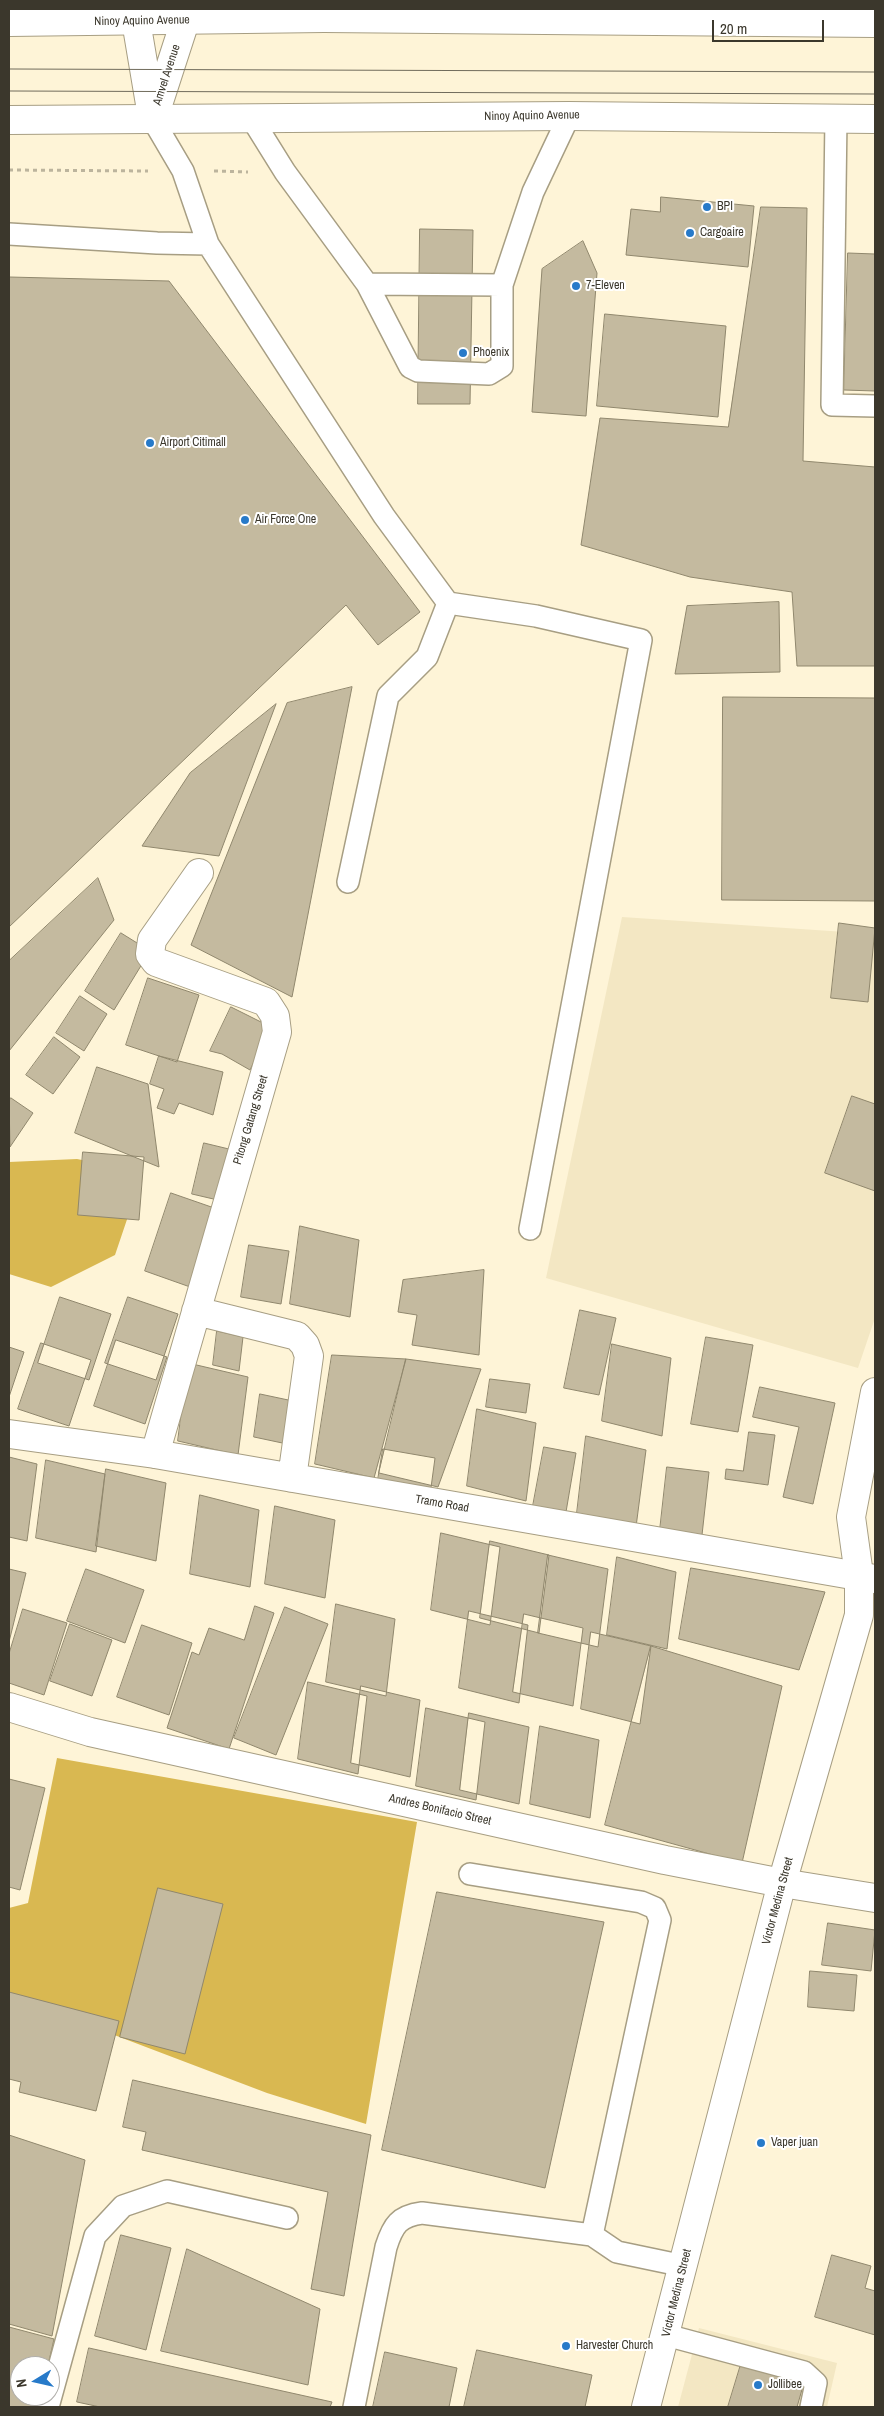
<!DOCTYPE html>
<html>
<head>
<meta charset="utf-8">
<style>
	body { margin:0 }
	#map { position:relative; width:884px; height:2416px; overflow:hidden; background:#fef4d7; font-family:"Archivo Narrow",sans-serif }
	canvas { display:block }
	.frame { position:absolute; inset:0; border:10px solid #3b372c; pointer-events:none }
	.north { position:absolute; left:10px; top:2356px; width:50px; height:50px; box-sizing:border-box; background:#fff; border:1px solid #b1afab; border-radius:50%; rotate:261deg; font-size:14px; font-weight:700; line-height:20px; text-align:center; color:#3b372c }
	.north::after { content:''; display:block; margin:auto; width:18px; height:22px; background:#277ac9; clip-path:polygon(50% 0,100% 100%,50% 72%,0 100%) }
	.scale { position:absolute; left:712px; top:20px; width:112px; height:22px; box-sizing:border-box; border:2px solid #3b372c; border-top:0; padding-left:6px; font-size:15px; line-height:18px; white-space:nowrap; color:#3b372c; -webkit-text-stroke:4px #fff; paint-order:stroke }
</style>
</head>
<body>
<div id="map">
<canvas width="884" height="2416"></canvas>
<div class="frame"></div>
<div class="north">N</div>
<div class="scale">20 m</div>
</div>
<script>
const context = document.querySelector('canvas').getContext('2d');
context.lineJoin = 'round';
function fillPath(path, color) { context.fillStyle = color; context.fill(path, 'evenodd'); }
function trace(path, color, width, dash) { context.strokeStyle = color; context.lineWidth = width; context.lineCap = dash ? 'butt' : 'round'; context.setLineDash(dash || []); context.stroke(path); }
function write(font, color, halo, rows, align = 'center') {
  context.font = font + ' "Archivo Narrow",sans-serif'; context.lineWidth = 4; context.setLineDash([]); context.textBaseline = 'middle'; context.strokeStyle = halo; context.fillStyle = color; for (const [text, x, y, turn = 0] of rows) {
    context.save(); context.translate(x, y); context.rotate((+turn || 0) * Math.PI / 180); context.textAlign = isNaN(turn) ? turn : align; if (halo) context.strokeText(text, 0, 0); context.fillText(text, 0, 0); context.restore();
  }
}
fillPath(new Path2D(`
	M622,917l253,17v384l-17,50 -312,-90z
	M699,2328l138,35 -10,44h-149z`), '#f3e7c3');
fillPath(new Path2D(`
	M77,1159l66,13 -28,83 -64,32 -42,-13v-112z
	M57,1758l360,64 -51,302 -99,-31 -258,-98v-87l19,-5z`), '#d9b851');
const building = new Path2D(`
	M661,197l93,9 -6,61 -122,-12 5,-46 29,3z
	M761,207l46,1 -4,253 72,6v199h-78l-5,-74 -102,-15 -109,-32 19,-127 128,9z
	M420,229l53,1 -3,174h-52z
	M583,241l14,32 -11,143 -54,-4 10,-143z
	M848,253l27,1v137l-31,-1z
	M9,277l160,4 251,331 -42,33 -32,-40 -337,322z
	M605,314l121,12 -8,91 -121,-11z
	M779,602l1,70 -105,2 12,-68z
	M352,687l-60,310 -101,-52 96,-242z
	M723,697l152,1v203l-153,-1z
	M276,704l-57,152 -77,-10 48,-73z
	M98,878l16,42 -105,131v-90z
	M839,923l36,5 -7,74 -37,-4z
	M121,933l29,18 -36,59 -29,-19z
	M148,978l51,17 -22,67 -51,-17z
	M80,996l27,18 -23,37 -28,-18z
	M231,1007l40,20 -21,43 -28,-16 -12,-3z
	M54,1037l26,20 -27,37 -27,-19z
	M159,1056l64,16 -10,43 -34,-12 -5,11 -17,-6 7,-19 -14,-5z
	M97,1067l51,17 11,83 -84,-34z
	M852,1096l23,8v87l-50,-18z
	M11,1098l22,15 -23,34 -1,-46z
	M204,1143l29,7 -11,51 -30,-7z
	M83,1152l61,5 -5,63 -61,-5z
	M171,1193l49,17 -27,78 -48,-17z
	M300,1226l59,14 -9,77 -60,-13z
	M249,1245l40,6 -8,53 -40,-7z
	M484,1270l-5,85 -67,-10 5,-30 -19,-3 5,-32z
	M60,1297l51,17 -22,66 -51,-17z
	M128,1297l50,17 -22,66 -51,-17z
	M580,1310l36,8 -17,77 -35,-7z
	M217,1331l26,6 -4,34 -26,-6z
	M706,1337l47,8 -15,87 -47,-8z
	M116,1340l51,17 -22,67 -51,-18z
	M41,1343l50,17 -22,66 -51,-17z
	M612,1344l59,14 -9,78 -60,-15z
	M9,1347l15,5 -15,45z
	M332,1355l74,4 -32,119 -59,-14z
	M406,1359l75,10 -43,118 -59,-14z
	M188,1363l60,14 -10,78 -60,-14z
	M490,1379l40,5 -4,29 -40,-6z
	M760,1387l75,16 -22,101 -30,-7 16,-70 -46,-10z
	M260,1394l33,7 -6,43 -33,-7z
	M477,1409l59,14 -10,78 -59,-15z
	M749,1432l26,3 -7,50 -43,-6 1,-10 17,2z
	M586,1436l60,14 -10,77 -59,-14z
	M544,1447l32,6 -10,59 -33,-6z
	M383,1449l52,9 -5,37 -53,-9z
	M9,1457l28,7 -10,77 -18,-4z
	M46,1460l59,14 -9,78 -60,-14z
	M667,1467l42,5 -7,63 -42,-5z
	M106,1469l60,14 -10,78 -60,-15z
	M200,1495l59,15 -9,77 -60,-13z
	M275,1506l60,14 -10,78 -60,-14z
	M441,1533l59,14 -10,78 -59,-15z
	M490,1541l59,14 -10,78 -59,-15z
	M548,1555l60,14 -10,78 -60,-14z
	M617,1557l59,15 -9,77 -60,-14z
	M691,1568l134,24 -26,78 -120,-31z
	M9,1569l17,4 -17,69z
	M86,1569l58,21 -19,53 -58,-22z
	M336,1604l59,15 -9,77 -60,-14z
	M255,1606l19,7 -45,136 -62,-21 25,-76 7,3 10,-27 35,12z
	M285,1607l43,17 -52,131 -42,-17z
	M23,1609l44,14 -23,72 -35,-12v-29z
	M469,1611l59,14 -9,78 -60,-15z
	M524,1614l59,14 -10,78 -60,-14z
	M70,1624l42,16 -20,56 -42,-15z
	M142,1625l50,18 -23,72 -52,-18z
	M591,1632l60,14 -11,78 -59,-15z
	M651,1646l131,40 -40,177 -137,-38z
	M308,1682l59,14 -9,78 -60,-15z
	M361,1686l59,14 -10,77 -59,-14z
	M426,1708l59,14 -9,78 -60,-14z
	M469,1713l60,14 -10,77 -59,-14z
	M540,1726l59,14 -9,78 -60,-14z
	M9,1779l36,9 -25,102 -11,-3z
	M158,1888l65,16 -38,150 -65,-17z
	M437,1892l167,30 -59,266 -163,-38z
	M828,1923l47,7 -4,41 -49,-6z
	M810,1971l47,4 -3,36 -46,-4z
	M9,1992l110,29 -23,90 -77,-19 2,-10 -12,-3z
	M133,2080l238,55 -27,161 -33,-7 17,-97 -186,-42 4,-18 -23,-5z
	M9,2135l76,25 -33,176 -43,-12z
	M121,2235l50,13 -25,102 -51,-14z
	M187,2249l133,60 -12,76 -147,-34z
	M832,2255l39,11 -6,22 10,3v44l-60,-18z
	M9,2327l45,12 -6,27h-28v30h20l-3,11h-28z
	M89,2348l243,54 -2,5h-230l-23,-5z
	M477,2350l115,25 -7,32h-121z
	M385,2352l72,16 -8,39h-76z
	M742,2361l63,18 -8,28h-69z`);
fillPath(building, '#c4ba9f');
trace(building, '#90876d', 1);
const service = new Path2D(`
	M836,118l-4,287 43,1
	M252,119l33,53 82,112 43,83 8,4 71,3 13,-8v-81l31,-93 36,-76
	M153,120l30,51 25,73 176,272 64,87 88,13 105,24 -111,589
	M9,234l148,9 51,1
	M367,284l135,1
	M348,882l40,-186 39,-39 21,-54
	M470,1874l171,28 14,6 5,12 -68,315
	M666,2335l138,37 12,11 -5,24
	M48,2407l47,-171 28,-30 44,-15 120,27
	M354,2407l32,-160c7,-22 13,-31 36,-34l170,22 25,17 67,14`);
const minor = new Path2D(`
	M196,1311l101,25 8,9 4,11 -17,122
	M9,1434l146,20 720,125
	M155,1454l122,-422 -2,-16 -9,-14 -110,-40 -6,-8 2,-14 47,-67
	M9,1707l81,25 575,128 117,23`);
const tertiary = new Path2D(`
	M782,1883l93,15`);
const secondary = new Path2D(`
	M134,9l18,107
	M153,120l36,-111
	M646,2407l136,-524 77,-268v-40l-8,-58 24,-125`);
const primary = new Path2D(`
	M9,22l315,-4 551,5
	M9,120l560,-4 306,3`);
trace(service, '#a79e83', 24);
trace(minor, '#a79e83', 30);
trace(tertiary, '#a79e83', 30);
trace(secondary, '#a79e83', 30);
trace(primary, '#a79e83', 30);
trace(new Path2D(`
	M9,170l139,1
	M214,171l34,1`), '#bcb49d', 3, [4, 4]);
trace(service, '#fff', 21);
trace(minor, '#fff', 28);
trace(tertiary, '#fff', 28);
trace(secondary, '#fff', 28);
trace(primary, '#fff', 28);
trace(new Path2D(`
	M9,69l866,3
	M9,91l866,3`), '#706b5b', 1);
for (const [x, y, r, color] of [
	[707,207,5,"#277ac9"],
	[690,233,5,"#277ac9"],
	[576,286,5,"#277ac9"],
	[463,353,5,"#277ac9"],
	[150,443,5,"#277ac9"],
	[245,520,5,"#277ac9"],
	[761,2143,5,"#277ac9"],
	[566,2346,5,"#277ac9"],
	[758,2385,5,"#277ac9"]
]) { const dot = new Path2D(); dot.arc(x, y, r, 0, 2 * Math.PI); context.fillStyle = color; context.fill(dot); trace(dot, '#fff', 2); }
write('12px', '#3b372c', '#fff', [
	["Ninoy Aquino Avenue",142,21,-1],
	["Amvel Avenue",167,75,-72],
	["Ninoy Aquino Avenue",532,116,-1],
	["Pitong Gatang Street",251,1120,-73],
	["Tramo Road",442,1504,10],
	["Andres Bonifacio Street",440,1810,13],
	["Victor Medina Street",778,1901,-75],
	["Victor Medina Street",677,2293,-76]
]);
write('12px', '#3b372c', '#fff', [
	["BPI",717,207],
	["Cargoaire",700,233],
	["7-Eleven",586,286],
	["Phoenix",473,353],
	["Airport Citimall",160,443],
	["Air Force One",255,520],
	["Vaper juan",771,2143],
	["Harvester Church",576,2346],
	["Jollibee",768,2385]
], 'left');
</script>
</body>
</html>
